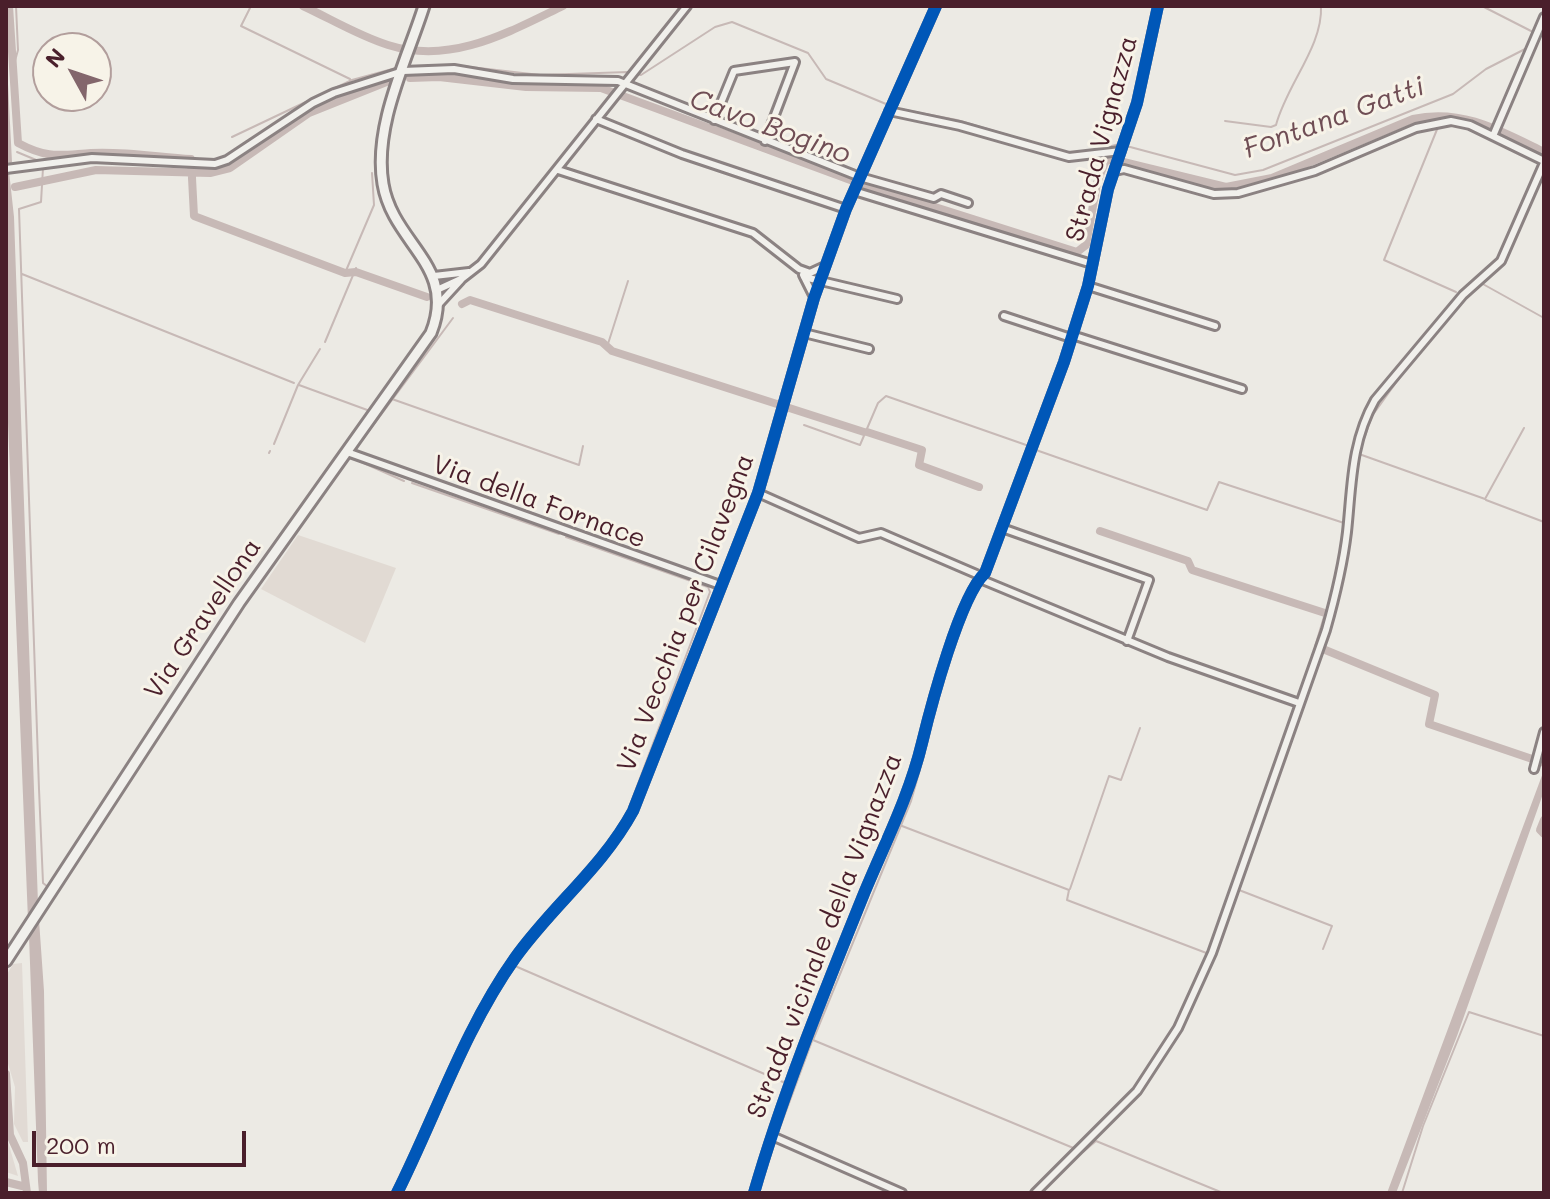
<!DOCTYPE html>
<html>
<head>
<meta charset="utf-8">
<style>
	body { margin:0 }
	#map { position:relative; width:1550px; height:1199px; overflow:hidden; background:#eceae4; font-family:Mali,sans-serif }
	canvas { display:block }
	.frame { position:absolute; inset:0; border:8px solid #4a1f2b; pointer-events:none }
	.north { position:absolute; left:32px; top:32px; width:80px; height:80px; box-sizing:border-box; background:#f7f3e8; border:2px solid #b29e9c; border-radius:50%; rotate:310deg; font-size:22px; font-weight:700; line-height:32px; text-align:center; color:#4a1f2b }
	.north::after { content:''; display:block; margin:auto; width:28px; height:36px; background:#83666c; clip-path:polygon(50% 0,100% 100%,50% 72%,0 100%) }
	.scale { position:absolute; left:32px; top:1131px; width:214px; height:36px; box-sizing:border-box; border:4px solid #4a1f2b; border-top:0; padding-left:10px; font-size:24px; line-height:28px; white-space:nowrap; color:#4a1f2b; -webkit-text-stroke:6px #f7f3e8; paint-order:stroke }
</style>
</head>
<body>
<div id="map">
<canvas width="1550" height="1199"></canvas>
<div class="frame"></div>
<div class="north">N</div>
<div class="scale">200 m</div>
</div>
<script>
const context = document.querySelector('canvas').getContext('2d');
context.lineJoin = 'round';
function fillPath(path, color) { context.fillStyle = color; context.fill(path, 'evenodd'); }
function trace(path, color, width, dash) { context.strokeStyle = color; context.lineWidth = width; context.lineCap = dash ? 'butt' : 'round'; context.setLineDash(dash || []); context.stroke(path); }
function write(font, color, halo, rows, align = 'center') {
  context.font = font + ' Mali,sans-serif'; context.lineWidth = 6; context.setLineDash([]); context.textBaseline = 'middle'; context.strokeStyle = halo; context.fillStyle = color; for (const [text, x, y, turn = 0] of rows) {
    context.save(); context.translate(x, y); context.rotate((+turn || 0) * Math.PI / 180); context.textAlign = isNaN(turn) ? turn : align; if (halo) context.strokeText(text, 0, 0); context.fillText(text, 0, 0); context.restore();
  }
}
fillPath(new Path2D(`
	M298,535l98,33 -31,75 -104,-54z`), '#e1dad3');
fillPath(new Path2D(`
	M22,963l6,179h-5l-9,-18 1,-37 -9,-30v-81l7,-12z
	M6,1135l12,41 -12,-4z`), '#e1dad4');
fillPath(new Path2D(`
	M6,45l6,117 -6,6z
	M6,171h3l5,46 24,687 -10,16 -22,-547z
	M1544,770v21l-87,245 -61,157h-9z
	M39,920l5,71 3,202h-8l-1,-12 -9,-245z`), '#c7b9b6');
trace(new Path2D(`
	M251,6l-10,20 109,53
	M1482,6l51,26
	M422,66l31,-1 87,10 88,-3 13,3 74,-48 17,-5 76,31 18,26 60,25
	M13,68l5,-18 -2,-44
	M895,108l62,12 115,34
	M1225,121l46,6 5,-2c11,-41 47,-79 45,-119
	M1438,127l-54,133 72,32
	M232,137l120,-57 44,-12
	M1094,151l25,-7 116,31 28,-5 190,-76 33,-25 43,-22
	M17,152l24,10
	M43,168l-2,34 -22,7 20,580 4,94 5,4
	M345,273l29,-68 -2,-32
	M22,274l272,109
	M1481,283l63,35
	M325,342l31,-74
	M607,347l21,-66
	M299,385l71,26
	M392,399l187,66 4,-19
	M804,425l56,20 18,-42 8,-7 143,50
	M274,444l24,-59 22,-36
	M1036,450l171,60 12,-28 125,41
	M354,451l99,-133
	M269,453l1,-2
	M1359,453l13,-37 41,-57
	M350,457l54,24
	M773,461l7,-25
	M412,483l147,51
	M764,490l6,-18
	M1486,500l58,22
	M1351,526l8,-72 126,45 39,-71
	M566,537l142,50 2,5 -85,226
	M735,564l4,-10
	M925,752l-14,49 -98,239 270,112 13,-11 127,52
	M902,826l167,64 -2,10 142,54
	M1070,889l39,-113 12,4 19,-52
	M1239,889l10,-31
	M1219,941l20,-51 93,36 -9,23
	M515,966l268,116 5,-1
	M505,967l20,-27
	M1183,1025l30,-67
	M1148,1079l32,-48
	M778,1133l34,-92
	M394,1193l69,-150
	M758,1193l16,-49
	M1402,1193l21,-67 46,-114 75,24`), '#c7b9b6', 2);
trace(new Path2D(`
	M9,6l9,137c30,16 41,12 73,10 32,-2 67,4 100,6l3,57 151,57 11,-1 71,25
	M303,6c28,13 56,30 85,39 63,20 119,-12 175,-39
	M410,78l29,-1 87,10 75,1 252,93 224,71 9,-7 11,-62 8,-21 6,-3 115,28 46,-9 141,-59c49,-11 88,12 131,33
	M15,187l81,-17 114,3 20,-5 79,-55 80,-32
	M462,304l8,-4 132,42 10,9 252,81
	M867,432l55,18 -3,15 60,22
	M1100,531l88,30 4,9 136,44 -10,33 117,48 -6,29 115,39
	M1544,820l-4,10 4,4
	M6,1074l4,61 13,28 4,30
	M6,1182l16,4`), '#c7b9b6', 8);
const street = new Path2D(`
	M889,111l71,15 109,31 52,-6
	M596,119l86,35 164,55
	M714,120l20,-49 61,-9 -30,79
	M1493,136l51,-119
	M6,169l86,-11 123,6 12,-4 86,-57 21,-10 69,-22 51,-2 59,10 105,2 242,96 74,21 7,-4 27,9
	M558,170l195,63 46,36 11,4 15,-7
	M1115,171l9,-2 90,25 24,-1 77,-22 101,-43 35,-7 19,4 74,36
	M854,191l238,73
	M803,275l11,22
	M434,276l35,-4
	M804,277l93,22
	M1088,286l127,40
	M439,289l24,-11 18,-14 206,-258
	M439,304l22,-24
	M1004,316l67,22
	M804,333l65,16
	M1072,335l170,54
	M347,452l373,133
	M758,493l101,45 22,-5 100,43
	M1002,528l147,52 -22,61
	M980,579l188,78 131,46
	M1534,769l10,-37
	M772,1136l130,57
	M397,1193c39,-78 67,-163 118,-235 37,-52 87,-90 118,-147l125,-318 56,-195 32,-89 90,-203
	M754,1193c28,-98 71,-203 109,-297 21,-51 46,-99 59,-153 9,-37 38,-147 63,-170l79,-211 24,-76 20,-97 29,-86 21,-97
	M1035,1193l102,-102 41,-63 34,-75 114,-323c9,-32 17,-64 21,-98 5,-47 4,-90 28,-132l88,-105 38,-34 43,-98`);
const secondary = new Path2D(`
	M6,961l233,-358 192,-270c27,-67 -38,-89 -48,-149 -10,-58 24,-124 41,-178`);
trace(street, '#8b8282', 12);
trace(secondary, '#8b8282', 15);
trace(street, '#f1f0ec', 6);
trace(secondary, '#f1f0ec', 9);
trace(new Path2D(`
	M397,1193c39,-78 67,-163 118,-235 37,-52 87,-90 118,-147l125,-318 56,-195 32,-89 90,-203
	M754,1193c28,-98 71,-203 109,-297 21,-51 46,-99 59,-153 9,-37 38,-147 63,-170l79,-211 24,-76 20,-97 29,-86 21,-97`), '#0057b8', 12);
write('26px', '#4a1f2b', '#f7f3e8', [
	["Strada Vignazza",1102,139,-75],
	["Via della Fornace",539,502,20],
	["Via Vecchia per Cilavegna",686,613,-69],
	["Via Gravellona",203,619,-56],
	["Strada vicinale della Vignazza",825,936,-69]
]);
write('italic 28px', '#704e55', '#f7f3e8', [
	["Fontana Gatti",1334,118,-20],
	["Cavo Bogino",770,127,20]
]);
</script>
</body>
</html>
